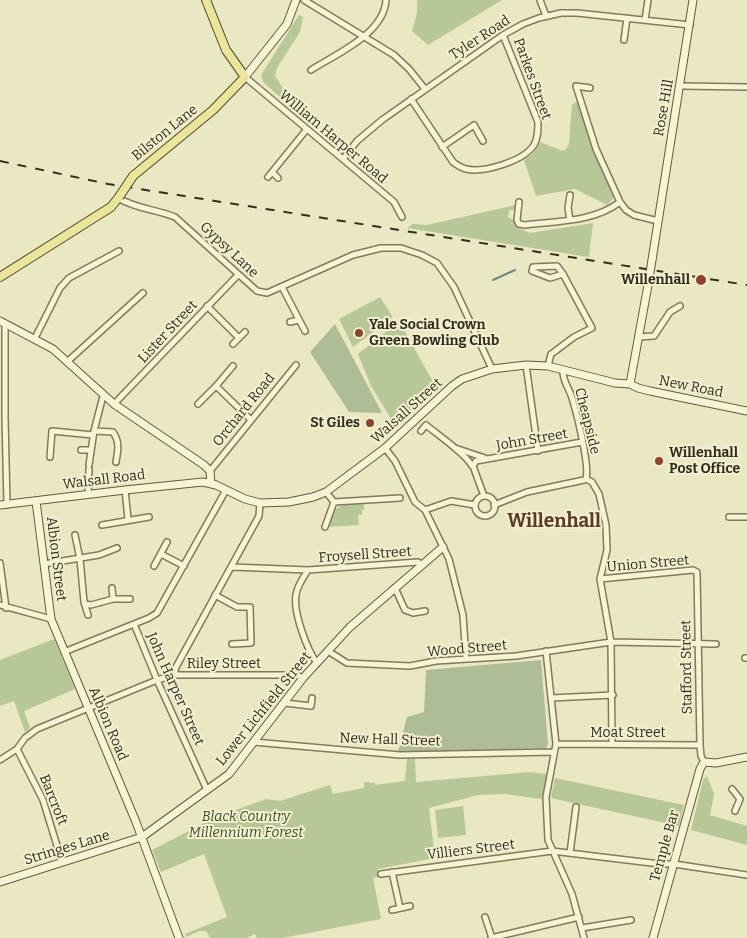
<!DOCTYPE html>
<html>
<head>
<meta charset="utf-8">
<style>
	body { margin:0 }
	canvas { display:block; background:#eae8c2 }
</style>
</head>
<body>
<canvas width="747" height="938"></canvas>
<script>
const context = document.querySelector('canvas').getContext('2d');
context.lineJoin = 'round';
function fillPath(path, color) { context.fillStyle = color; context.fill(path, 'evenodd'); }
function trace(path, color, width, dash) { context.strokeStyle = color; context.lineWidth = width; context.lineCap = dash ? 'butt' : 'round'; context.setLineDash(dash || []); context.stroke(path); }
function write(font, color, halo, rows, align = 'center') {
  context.font = font + ' Bitter,serif'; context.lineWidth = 4; context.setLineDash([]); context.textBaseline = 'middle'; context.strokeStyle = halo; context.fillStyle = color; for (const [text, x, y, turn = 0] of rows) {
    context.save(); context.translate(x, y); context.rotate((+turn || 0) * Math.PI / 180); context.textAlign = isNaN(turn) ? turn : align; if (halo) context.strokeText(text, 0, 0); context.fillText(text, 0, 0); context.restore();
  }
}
fillPath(new Path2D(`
	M417,0h85l-74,45 -16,-14 5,-18z
	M299,15l4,2 -3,15 -23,36 -2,8 8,12 24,20 4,6 -4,7 -44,-39 -2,-7z
	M579,101l8,28 27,66 -1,4 -6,6 -32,-16 -39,7 -12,-36 9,-6 7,-12 23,9 3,-2 3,-5 3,-40z
	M516,205l-1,5h-6l-1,7 6,3 2,7 14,6 63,-10 -4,34 -182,-29 6,-4 14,1z
	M380,297l13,20 -40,30 -14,-28z
	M399,321l38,68 -41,38 -25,-41 -13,-32z
	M364,503v7h-2v5h-4l1,10 -31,2c9,-26 11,-21 36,-24z
	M54,639l21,50 -51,22 6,17 -5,4 -11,-31 -14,5v-46z
	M407,759h8l1,23 114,-10 17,2 -5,25 -37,-5 -27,1 -49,13 6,50 -57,11 1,8 -6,1 8,41 -98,19h-26l-2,-4 -9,4h-36l-4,-7h-7l-13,6 -1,-3 42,-17 -23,-63 -43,18 -9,-22 54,-28 35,-14 25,-9 14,2 50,-16 3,9 31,-6v-6l10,1 1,2 30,-4z
	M707,776l7,18 -4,21 37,11v19l-56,-15 12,-50z
	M555,778l129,27 -5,21 -128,-28z
	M463,806l3,29 -28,3 -3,-28z`), '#b7c797');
fillPath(new Path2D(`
	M335,324l47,89 -33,-1 -39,-60z
	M541,660l7,84 -2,4 -148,4 9,-35 17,-5 2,-42z`), '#afbd96');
trace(new Path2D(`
	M493,280l22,-10`), '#6c8a8a', 2);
const street = new Path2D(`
	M304,0l90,55 15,14 16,20
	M540,0l6,16
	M645,20l3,-20
	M624,40l3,-22
	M311,70c25,-16 73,-36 75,-70
	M245,77l149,125 8,15
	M681,86l66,1
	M590,88l-14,-2 20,63 24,53 6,8 8,5 24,6
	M411,99l42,63c4,3 8,6 13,7 18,4 58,-8 68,-24 4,-7 4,-15 4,-23l-35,-87
	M442,147l32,-22 9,16
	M343,159l14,-18 25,-21 121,-85 20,-11 16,-6 22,-5h16l113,12
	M272,172l6,6
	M268,177l39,-48
	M118,198c18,11 38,11 57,19l82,74 10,2 86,-38 28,-7h20l21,7 15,8 17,24 38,82
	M519,202l-2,18 2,4 6,1c32,-4 69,-3 95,-23
	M570,220l-2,-12 2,-13
	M282,287l23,44
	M207,306l32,32
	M290,322l9,-2
	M5,324v93l2,88
	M638,337l16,-1 16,-24 10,-6
	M35,338l25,-50 9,-10 50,-27
	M233,344l12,-12
	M68,361l75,-68
	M526,365l12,86
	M548,366l3,-12 3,-2 20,-15 18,-9 -29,-54 -13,4 -18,-7 1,-4 24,-1 6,8
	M563,370c-1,9 5,17 8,25 5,15 19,70 15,84
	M216,386l35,34
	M114,404l124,-129
	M198,404l18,-18 17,-20
	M94,431l19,1c7,10 5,18 3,30
	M421,431l5,-6c12,10 40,29 46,41
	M385,448l10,13 20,41 10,8 24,49 14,56 3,44
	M455,448l30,10
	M81,450h9
	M50,457l2,-26 41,4
	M89,465l5,-34 9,-35
	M210,471l86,-106
	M586,479l6,3 7,12 7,31 1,25 -7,29 11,63 1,102
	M125,490l3,29
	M326,492l8,10 66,-4
	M88,494l1,-25
	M484,496l-11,-30 3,-5 106,-19
	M475 506a10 10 0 1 1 20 0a10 10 0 1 1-20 0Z
	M494,505l33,-13 57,-12 2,-1
	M425,510l26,-9 24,4
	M729,517h18
	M102,525l47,-8
	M325,527l9,-25
	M75,535l5,24 4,43 4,13
	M161,554l23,12
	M0,563l6,45
	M44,564l55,-9 18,-7
	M154,566l13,-24
	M232,567l76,3 110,-8 4,3
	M308,570c-5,8 -11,16 -12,25 -3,17 11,55 21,68
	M600,579l93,-9 4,2 3,173 1,11 3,6
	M112,588l1,11
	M395,588l10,22 8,3 12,-2
	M215,595l22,12h13l1,36 -19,1
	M85,604l6,1 22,-6h17
	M0,605l51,14
	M134,624l23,56 50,110
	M328,651l19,12 63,3 26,-5 80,-5 95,-14 105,2
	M546,651l10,93 -10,53 2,43 24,54 12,44
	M64,652l85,-34 8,-5 69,-123
	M745,658h2
	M174,675l2,-8 83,-151 1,-13
	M551,698l62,-3
	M285,703l26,3 1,-8
	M254,742l146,13 154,-3
	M556,744l144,1
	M17,749l26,51 19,62
	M0,760l17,-11 8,-11 12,-9 120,-49 17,-5h122l7,3
	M732,789l8,10 -5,12
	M570,853l6,-46
	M392,872l8,36
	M381,874l171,-23 108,13h14l73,11
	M392,910l18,-4
	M485,917l7,21
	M582,928l49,-8
	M491,938l88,-21`);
const secondary = new Path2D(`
	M245,77l42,-53 9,-24
	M652,260l41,-260
	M0,321l53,28 61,55 90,61 6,6 1,13
	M630,384l8,4 12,3 97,20
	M630,384l18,-99
	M36,501l15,118 85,203 43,116
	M0,505l125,-15 78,-8 13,3 29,14 15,4 29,-1 24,-5 13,-5 59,-44 67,-62 10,-7 30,-10 34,-4 22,1 67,17 15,1
	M0,882l142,-45 87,-63 74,-96 47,-51 93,-80
	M653,938l47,-169 4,-7 12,1 31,-6`);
const primary = new Path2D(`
	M133,176l80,-66 32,-33 -19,-27 -20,-50
	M0,277l111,-70 8,-10`);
trace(street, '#83795b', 8);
trace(secondary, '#645a3e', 9);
trace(primary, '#51462f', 10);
trace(street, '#f6f4d5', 5);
trace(secondary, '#f6f4d5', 7);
trace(primary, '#ebe59c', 8);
trace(new Path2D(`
	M0,161l108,23 639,101`), '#342d1e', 2, [9, 9]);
const secondaryBridge = new Path2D(`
	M648,285l4,-25`);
const primaryBridge = new Path2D(`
	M119,197l14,-21`);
trace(secondaryBridge, '#645a3e', 9, []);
trace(primaryBridge, '#51462f', 10, []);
trace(secondaryBridge, '#f6f4d5', 7);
trace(primaryBridge, '#ebe59c', 8);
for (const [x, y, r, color] of [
	[701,280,6,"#8d442f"],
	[359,333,5,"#8d442f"],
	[370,423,5,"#8d442f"],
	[659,461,5,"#8d442f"]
]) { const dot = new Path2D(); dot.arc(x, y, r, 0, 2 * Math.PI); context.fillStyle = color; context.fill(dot); trace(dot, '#f2f0d1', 2); }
write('14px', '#342d1e', '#f2f0d1', [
	["Tyler Road",480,38,-33],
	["Parkes Street",532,79,70],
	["Rose Hill",664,108,-80],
	["Bilston Lane",165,133,-39],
	["William Harper Road",333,137,40],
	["Gypsy Lane",229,250,43],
	["Lister Street",168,332,-47],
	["New Road",691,387,11],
	["Orchard Road",244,410,-51],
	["Walsall Street",407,411,-42],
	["Cheapside",587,421,76],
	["John Street",532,440,-10],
	["Walsall Road",104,480,-7],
	["Froysell Street",365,555,-4],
	["Albion Street",56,559,83],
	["Union Street",648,564,-5],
	["Wood Street",467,649,-5],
	["Riley Street",224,664],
	["Stafford Street",687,667,-91],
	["John Harper Street",175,689,66],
	["Lower Lichfield Street",264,709,-51],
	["Albion Road",108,724,67],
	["Moat Street",628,733],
	["New Hall Street",390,740,2],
	["Barcroft",53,800,68],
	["Temple Bar",665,846,-74],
	["Stringes Lane",67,848,-17],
	["Villiers Street",471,850,-7]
]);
write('bold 14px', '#342d1e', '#f2f0d1', [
	["Willenhall",690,280],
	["Yale Social Crown",369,325,"left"],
	["Green Bowling Club",369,341,"left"],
	["St Giles",360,423],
	["Willenhall",669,453,"left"],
	["Post Office",669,469,"left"]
], 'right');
write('italic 14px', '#3b4f26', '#f2f0d1', [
	["Black Country",246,817],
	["Millennium Forest",246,833]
]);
write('bold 19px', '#5d3b20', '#f2f0d1', [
	["Willenhall",554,522]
]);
</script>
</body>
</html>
